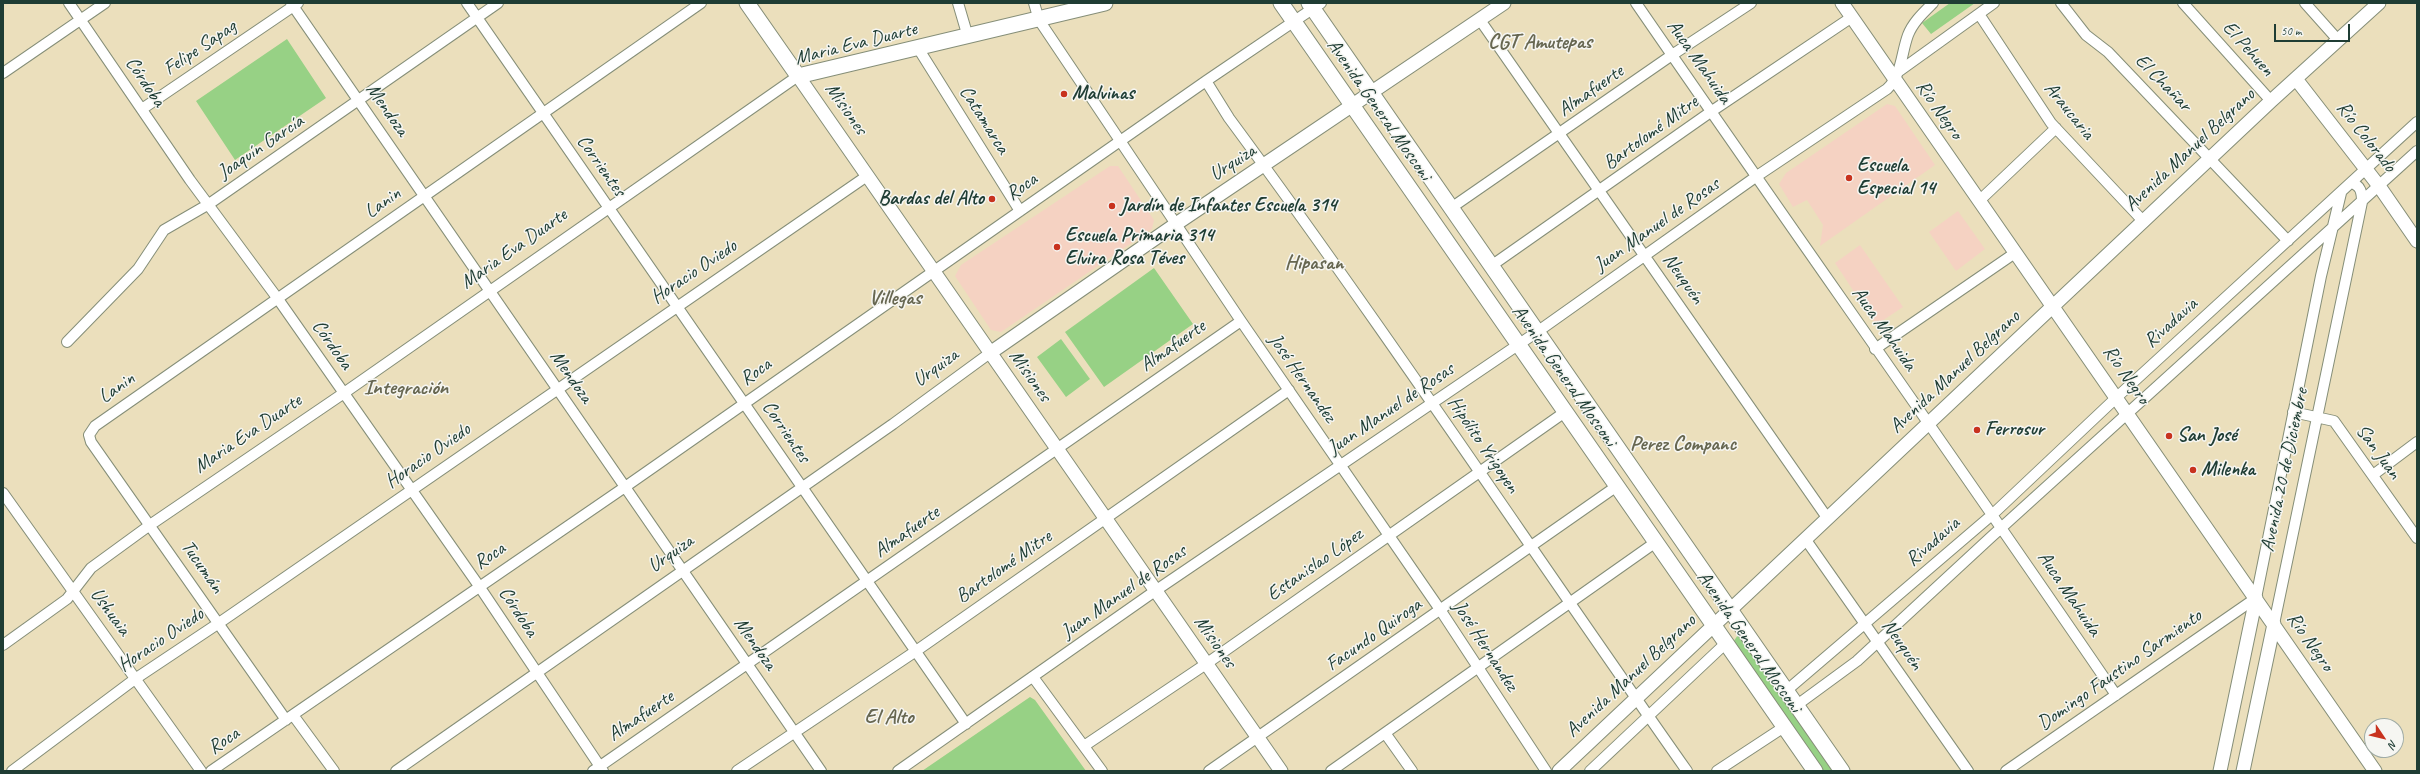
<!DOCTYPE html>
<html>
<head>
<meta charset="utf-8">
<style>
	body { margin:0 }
	#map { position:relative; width:2420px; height:774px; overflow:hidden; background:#ebdfbc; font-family:Caveat,sans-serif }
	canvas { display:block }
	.frame { position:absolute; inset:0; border:4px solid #1f3d34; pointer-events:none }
	.north { position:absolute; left:2364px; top:718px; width:40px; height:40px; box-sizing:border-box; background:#f6f6f2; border:1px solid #a0aca6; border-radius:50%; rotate:125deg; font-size:11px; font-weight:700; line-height:16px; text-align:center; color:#1f3d34 }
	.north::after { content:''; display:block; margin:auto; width:14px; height:18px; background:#c8321e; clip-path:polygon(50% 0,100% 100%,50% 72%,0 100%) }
	.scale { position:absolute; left:2274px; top:24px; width:76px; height:18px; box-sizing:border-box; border:2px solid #1f3d34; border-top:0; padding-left:5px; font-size:12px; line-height:14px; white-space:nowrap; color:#1f3d34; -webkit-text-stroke:3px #f6f6f2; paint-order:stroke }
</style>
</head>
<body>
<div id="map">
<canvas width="2420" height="774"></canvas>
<div class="frame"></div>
<div class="north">N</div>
<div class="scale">50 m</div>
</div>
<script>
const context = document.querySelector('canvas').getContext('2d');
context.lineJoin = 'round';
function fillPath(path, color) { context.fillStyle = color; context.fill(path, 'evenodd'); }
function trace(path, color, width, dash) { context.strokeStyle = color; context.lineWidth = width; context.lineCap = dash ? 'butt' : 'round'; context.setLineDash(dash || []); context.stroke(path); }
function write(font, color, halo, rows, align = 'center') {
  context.font = font + ' Caveat,sans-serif'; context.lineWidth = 3; context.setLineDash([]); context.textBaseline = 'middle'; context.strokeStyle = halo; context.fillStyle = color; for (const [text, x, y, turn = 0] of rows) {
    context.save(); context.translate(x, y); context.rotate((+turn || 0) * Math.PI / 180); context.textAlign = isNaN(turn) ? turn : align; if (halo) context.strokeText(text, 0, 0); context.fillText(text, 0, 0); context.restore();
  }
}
fillPath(new Path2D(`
	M1887,104l8,2 40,59 -115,81 3,-21 -16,-25 -14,7 -14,-23 7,-11z
	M1110,166h8l36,54 -2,9 -151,103 -10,-2 -36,-54 6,-11z
	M1958,211l27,38 -29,22 -27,-39z
	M1860,245l43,62 -27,18 -41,-62z`), '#f5d2c2');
fillPath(new Path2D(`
	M1950,3h25l-44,31 -9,-11z
	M287,39l39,59 -91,62 -39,-59z
	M1154,268l39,56 -89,63 -39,-55z
	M1061,339l29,40 -24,18 -29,-40z
	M1738,635l95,136h-15l-87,-126z
	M1030,697l5,3 51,71h-164z`), '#97d185');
const minor = new Path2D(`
	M69,3l121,177 88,119 201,287 124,185
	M291,3l530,768
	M467,3l499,721
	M958,3l10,34
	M1034,3l5,17 202,301 200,290 105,160
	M1636,3c159,231 322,460 480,692
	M2061,3l25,32 22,17 180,189
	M2183,3l88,98
	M2305,3l33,37
	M1979,14l72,109 93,99
	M1480,20l348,499
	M918,48l102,163
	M1898,72l96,-69
	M3,73l102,-70
	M1206,81l23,37c158,214 305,436 458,653
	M142,109l156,-106
	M1979,201l77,-73
	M1451,208l221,-153 79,-52
	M1491,266l221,-155 140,-94
	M67,342l71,-73 26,-39 45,-26 289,-201
	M1875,349l140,-96
	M2293,412l41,9 83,117
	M2373,475l44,-33
	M3,493l198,278
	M1806,540l162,231
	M2274,624l88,-422c0,-9 -1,-17 -11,-19
	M3,645l64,-46 24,-31 59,-43 194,-132 454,-317
	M1033,677l69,94
	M1786,691l207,-177 124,-117 300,-275
	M1797,705l60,-44 133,-123 427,-387
	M293,715l41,56
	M286,720l-195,-278 -2,-7 6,-9 606,-423
	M1385,733l27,38
	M1084,746l122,-82 359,-252
	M12,771l123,-92 84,-56 648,-447
	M211,771l414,-284 581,-406 115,-78
	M396,771l497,-347 97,-71
	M593,771l648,-450
	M737,771l179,-120 373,-261
	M898,771l257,-180 382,-259 220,-156 130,-87c15,-14 14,-35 21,-54 5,-13 16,-23 25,-32
	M1209,771l408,-285
	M1331,771l325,-229
	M1590,771l136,-128
	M1717,771l67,-44
	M2006,771l250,-173 65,-322 20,-83`);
const tertiary = new Path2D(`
	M1842,3c177,257 356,512 533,768
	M798,76l483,695
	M2296,79l83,107 38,55
	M990,353l186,-129 328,-221
	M1559,771l712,-670 108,-98
	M2220,771l36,-173
	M2243,771l31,-147`);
const secondary = new Path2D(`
	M747,3l51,73 307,-73
	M1281,3l534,768
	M1309,3l533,768`);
trace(minor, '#858e78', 12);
trace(tertiary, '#858e78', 15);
trace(secondary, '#858e78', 17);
trace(minor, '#fff', 10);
trace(tertiary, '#fff', 13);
trace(secondary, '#fff', 15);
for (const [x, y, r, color] of [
	[1064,94,4,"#c8321e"],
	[1849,178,4,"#c8321e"],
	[992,199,4,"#c8321e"],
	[1112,206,4,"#c8321e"],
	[1057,247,4,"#c8321e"],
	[1977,430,4,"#c8321e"],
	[2169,436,4,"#c8321e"],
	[2193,470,4,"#c8321e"]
]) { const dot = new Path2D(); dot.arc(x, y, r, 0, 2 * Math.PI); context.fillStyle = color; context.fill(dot); trace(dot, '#f6f6f2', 1.5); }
write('20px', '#1f3d34', '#f6f6f2', [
	["Maria Eva Duarte",856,44,-14],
	["Felipe Sapag",200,48,-34],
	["El Pehuen",2248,49,48],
	["Auca Mahuida",1699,62,55],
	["Córdoba",145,82,56],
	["El Chañar",2163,83,46],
	["Almafuerte",1591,91,-35],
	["Misiones",846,109,55],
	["Mendoza",387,110,55],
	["Avenida General Mosconi",1379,110,55],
	["Río Negro",1939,110,55],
	["Araucaria",2069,111,51],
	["Catamarca",984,120,58],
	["Bartolomé Mitre",1651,133,-36],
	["Río Colorado",2366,137,52],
	["Joaquín García",261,147,-34],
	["Avenida Manuel Belgrano",2190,150,-43],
	["Urquiza",1233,163,-33],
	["Corrientes",601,166,55],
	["Roca",1022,187,-35],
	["Lanin",383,203,-35],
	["Juan Manuel de Rosas",1657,225,-35],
	["Maria Eva Duarte",514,249,-35],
	["Horacio Oviedo",694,272,-34],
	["Neuquén",1683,279,55],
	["Rivadavia",2171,323,-42],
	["Auca Mahuida",1884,329,55],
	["Córdoba",332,345,55],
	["Almafuerte",1173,346,-35],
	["Urquiza",936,368,-36],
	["Roca",756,372,-35],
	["Avenida Manuel Belgrano",1955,372,-43],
	["Río Negro",2126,375,55],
	["Misiones",1030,376,55],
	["Avenida General Mosconi",1564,376,55],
	["Mendoza",571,377,55],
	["José Hernandez",1302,378,55],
	["Lanin",117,388,-35],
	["Juan Manuel de Rosas",1391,409,-34],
	["Corrientes",786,432,56],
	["Maria Eva Duarte",248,434,-34],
	["Hipólito Yrigoyen",1483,445,56],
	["San Juan",2378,452,54],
	["Horacio Oviedo",428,456,-35],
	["Avenida 20 de Diciembre",2285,470,-78],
	["Almafuerte",907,532,-35],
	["Rivadavia",1933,542,-41],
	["Urquiza",671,554,-35],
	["Roca",490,556,-34],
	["Estanislao López",1315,565,-35],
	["Tucumán",202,567,55],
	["Bartolomé Mitre",1004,567,-35],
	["Juan Manuel de Rosas",1124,592,-35],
	["Auca Mahuida",2069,594,56],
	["Ushuaia",110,612,54],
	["Córdoba",518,612,57],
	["Facundo Quiroga",1374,635,-35],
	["Horacio Oviedo",161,640,-34],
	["Misiones",1215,642,55],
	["Avenida General Mosconi",1749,642,55],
	["Río Negro",2310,642,55],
	["Mendoza",755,644,55],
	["Neuquén",1902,645,55],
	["José Hernandez",1485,646,57],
	["Domingo Faustino Sarmiento",2120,670,-35],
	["Avenida Manuel Belgrano",1631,676,-43],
	["Almafuerte",641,716,-34],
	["Roca",224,741,-34]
]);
write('bold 20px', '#1f3d34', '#f6f6f2', [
	["Malvinas",1072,94],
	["Escuela",1857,166],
	["Especial 14",1857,189],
	["Bardas del Alto",984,199,"right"],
	["Jardín de Infantes Escuela 314",1120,206],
	["Escuela Primaria 314",1065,236],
	["Elvira Rosa Téves",1065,259],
	["Ferrosur",1985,430],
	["San José",2177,436],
	["Milenka",2201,470]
], 'left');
write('bold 21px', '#676751', '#f6f6f2', [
	["CGT Amutepas",1540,42],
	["Hipasan",1314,263],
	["Villegas",895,298],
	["Integración",406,388],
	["Perez Companc",1683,444],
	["El Alto",889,717]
]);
</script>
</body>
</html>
